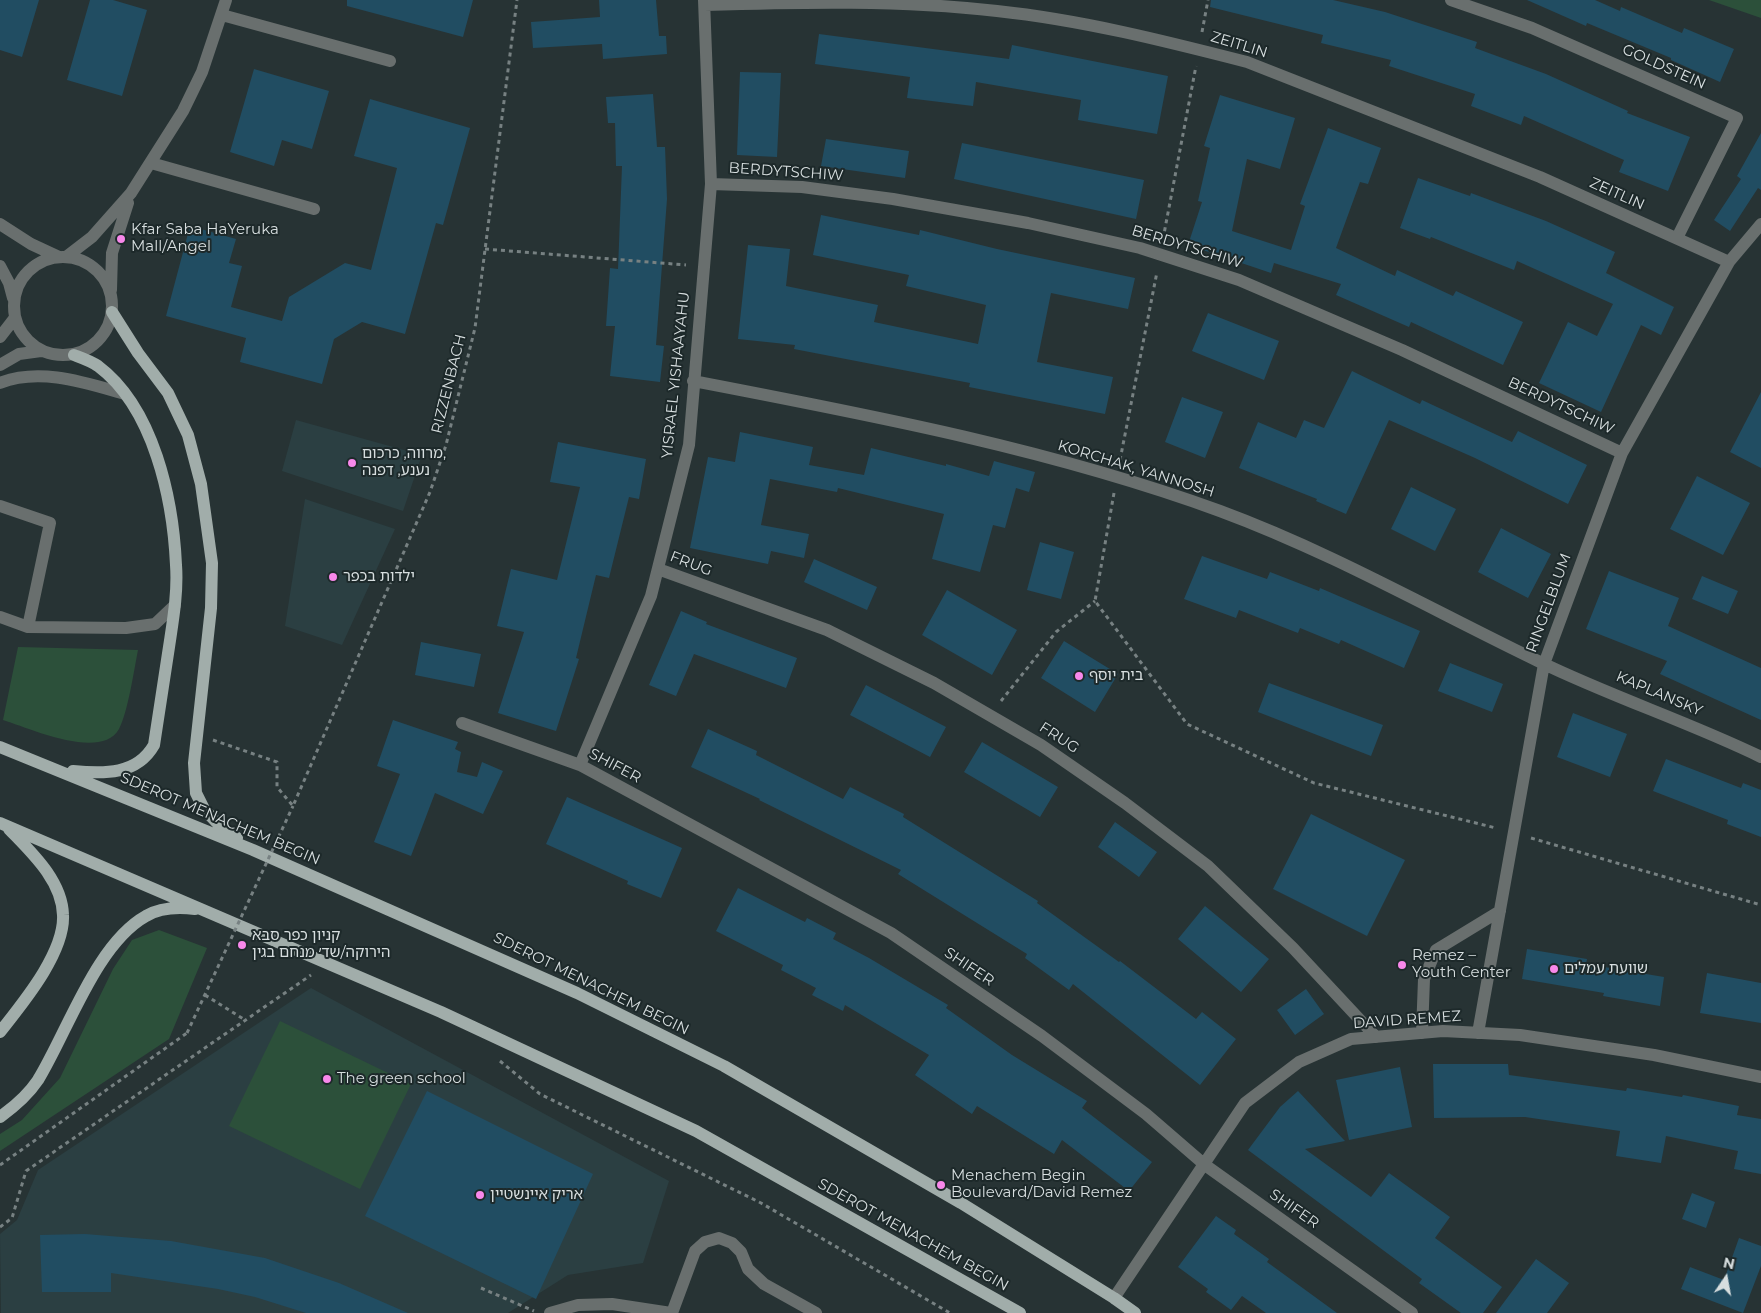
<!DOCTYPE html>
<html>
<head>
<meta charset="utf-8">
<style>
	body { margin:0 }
	#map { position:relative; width:1761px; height:1313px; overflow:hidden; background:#273334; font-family:Montserrat,sans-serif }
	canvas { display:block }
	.north { position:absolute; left:1701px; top:1253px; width:50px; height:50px; -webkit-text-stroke:4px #1d292a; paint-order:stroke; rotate:12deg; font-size:14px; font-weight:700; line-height:20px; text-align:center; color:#d7dedf }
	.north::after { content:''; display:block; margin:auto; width:18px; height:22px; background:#d7dedf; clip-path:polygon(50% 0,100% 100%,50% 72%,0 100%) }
</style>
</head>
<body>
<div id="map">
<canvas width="1761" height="1313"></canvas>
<div class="north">N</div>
</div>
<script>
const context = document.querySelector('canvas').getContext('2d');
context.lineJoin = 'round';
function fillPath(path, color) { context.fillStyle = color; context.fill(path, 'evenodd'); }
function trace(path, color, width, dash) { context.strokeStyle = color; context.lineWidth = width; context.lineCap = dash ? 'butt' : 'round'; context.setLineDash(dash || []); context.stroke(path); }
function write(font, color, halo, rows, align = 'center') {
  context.font = font + ' Montserrat,"Noto Sans Hebrew",sans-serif'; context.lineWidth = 4; context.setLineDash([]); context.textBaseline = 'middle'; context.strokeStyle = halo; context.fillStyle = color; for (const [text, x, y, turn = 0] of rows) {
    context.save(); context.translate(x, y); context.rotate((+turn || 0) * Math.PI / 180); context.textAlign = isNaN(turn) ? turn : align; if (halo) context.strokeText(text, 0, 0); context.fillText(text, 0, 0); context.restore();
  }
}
fillPath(new Path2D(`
	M296,420l126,35 -19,56 -121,-40z
	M305,499l90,30 -53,116 -57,-19z
	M311,988l358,193 -26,82 -75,12 -60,38h-507l-1,-79 17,-14 21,-50z`), '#2b3f42');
fillPath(new Path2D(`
	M1709,0h52v18z
	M18,647l120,3c-4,20 -10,62 -19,79 -18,32 -90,-1 -116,-9z
	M159,930l48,18 -38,91 -169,112v-17l22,-14 38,-42 53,-109 19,-29z
	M280,1021l131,63 -51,105 -131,-63z`), '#2c503a');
fillPath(new Path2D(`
	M0,0h39l-17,57 -22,-7z
	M90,0h23l34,10 -25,86 -55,-16z
	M347,0h126l-10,37 -116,-31z
	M599,0h57l3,36h7l1,18 -64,5 -1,-15 -69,4 -2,-26 69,-5z
	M1211,0h122l52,12 92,30 -2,6 71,26 82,37 -1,2 63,24 -22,54 -49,-19 5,-12 -100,-44 -3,9 -50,-19 4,-12 -86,-28 2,-6 -70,-17 2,-8 -113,-28z
	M1527,0h68l25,11 1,-4 61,26 2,-5 50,21 -14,33 -49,-22v-2l-84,-35 -1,3z
	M819,34l190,25 3,-14 156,31 -11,58 -79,-14 3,-20 -105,-18 -3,24 -66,-8 3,-21 -95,-13z
	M254,69l75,22 -17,58 -30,-9 -8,26 -44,-14z
	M740,72l41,1 -4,84 -40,-2z
	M653,94l4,53h8l2,52 -11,146 8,1 -4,36 -50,-6 5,-50h-9l4,-58 8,1 4,-103h-6l-1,-43h-7l-2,-26z
	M1220,95l75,23 -15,51 -33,-10 -15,72 59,19 14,-44 -5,-2 28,-76 53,20 -13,36 -8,-2 -24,66 59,28 2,-6 56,26 3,-5 67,31 -20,43 -92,-43 -2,5 -73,-32 5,-11 -67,-21 -3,10 -83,-28 14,-43 -4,-1 12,-53 -6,-2z
	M370,99l100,29 -27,97 -7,-2 -31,111 -43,-12 -28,17 -12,45 -82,-22 6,-24 -80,-22 24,-90 46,13 -7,24 13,3 -11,41 51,14 7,-24 56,-34 26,7 26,-102 -43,-12z
	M1761,133v57l-3,-2 -28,43 -16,-11 27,-41 -4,-3z
	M826,139l83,12 -4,27 -84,-12z
	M962,143l182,37 -8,39 -182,-40z
	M1418,178l52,18 1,-3 75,28 69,31 -9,21 68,34 -13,28 -20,-10 -40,87 -62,-29 29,-61 29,14 16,-32 -96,-43 -3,9 -83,-33 -1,2 -30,-11z
	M821,215l98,20 1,-5 77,19 138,29 -7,31 -77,-16 -14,69 76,15 -8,37 -136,-27 1,-4 -176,-34 1,-4 -57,-6 10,-94 42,4 -4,37 92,19 -4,17 104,22 8,-39 -80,-19 3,-11 -96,-20z
	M1208,313l71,28 -15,39 -72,-29z
	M1352,371l68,33 2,-4 90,42 6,-11 69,34 -19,39 -93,-46 -86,-38 -43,94 -30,-13 1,-2 -78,-31 19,-46 38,16 8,-18 20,8z
	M1761,392v76l-31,-16z
	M1182,397l41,15 -18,46 -40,-16z
	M740,432l73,15 -4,18 55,10 7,-27 75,18v-2l43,12 5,-15 41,11 -6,20 -13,-4 -11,40 -12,-3 -13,47 -48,-13 12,-45 -106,-26 -1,4 -67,-13 -9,46 48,9 -5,24 -33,-7 -3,13 -78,-16 18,-91 27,5z
	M558,442l88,17 -7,40 -10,-2 -20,81 -13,-3 -20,83 3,1 -23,72 -58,-18 26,-81 -27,-6 14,-57 46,11 23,-93 -30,-5z
	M1697,476l53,27 -27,52 -53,-26z
	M1411,487l45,22 -21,42 -44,-22z
	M1501,528l50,26 -23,44 -50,-26z
	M1040,542l34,10 -13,47 -34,-9z
	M1202,556l65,23 3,-7 49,19 1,-3 100,43 -16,37 -63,-28 -2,4 -39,-16 -2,5 -59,-23 -3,8 -52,-19z
	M814,559l63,28 -10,23 -63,-28z
	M1609,571l70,27 -11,28 93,42v52l-101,-46 7,-13 -81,-32z
	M1702,576l36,15 -10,23 -36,-15z
	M947,590l70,40 -25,45 -70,-40z
	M681,611l26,11 -1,2 91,34 -11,30 -92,-34 -18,42 -27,-11z
	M1064,641l54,33 -23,38 -54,-34z
	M421,642l60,12 -7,33 -59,-12z
	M1450,663l53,21 -11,28 -54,-21z
	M1269,683l114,42 -12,31 -113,-44z
	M866,685l80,42 -16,30 -80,-42z
	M1573,713l54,21 -17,43 -53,-20z
	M393,720l65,22 -3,7 6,3 -4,20 20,5 5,-15 21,9 -20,43 -48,-21 -24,63 -37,-14 26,-68 -23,-8z
	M708,729l49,22 -1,4 87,44 7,-12 54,27 -1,3 135,84 -1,2 82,59 1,-1 76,58 6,-7 34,27 -36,46 -127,-101 -4,6 -44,-32 2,-4 -129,-80 3,-4 -142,-70 1,-1 -69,-32z
	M982,742l76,45 -18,30 -76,-45z
	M1666,759l75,29 2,-5 18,7v47l-34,-13 1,-4 -75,-29z
	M567,797l115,51 -21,50 -34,-14 1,-3 -82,-37z
	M1311,814l94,46 -38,76 -94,-47z
	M1115,822l42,30 -18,25 -41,-30z
	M738,888l67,34 2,-4 29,15 -3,6 36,19 79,47 -2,3 66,47 75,46 -5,7 70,54 -23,29 -67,-51 -8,14 -77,-48 -5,8 -57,-39 14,-20 -84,-50 -2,6 -31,-16 4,-7 -35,-18 2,-5 -67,-34z
	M1205,906l64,53 -28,33 -63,-53z
	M1527,949l60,10 -1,5 78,13 -4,29 -57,-10 1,-3 -82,-14z
	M1707,973l54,10v40l-61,-10z
	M1306,989l18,25 -29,21 -18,-25z
	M1433,1064h75l1,11 117,16 1,-3 55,9 1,-2 56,11 -2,9 24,4v55l-27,-5 4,-18 -72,-15 -5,27 -45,-7 4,-25 -95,-14 -91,1z
	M1400,1067l12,60 -63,13 -13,-60z
	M427,1091l166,83 -57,125 -171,-83z
	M1298,1091l47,50 -40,8 66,48 18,-24 61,44 -15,21 67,49 -19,26h-22l-42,-30 3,-4 -174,-129 32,-43z
	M1692,1193l23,9 -9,26 -24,-9z
	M1216,1216l20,14 -2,4 35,25 -2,3 70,51h-71l-24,-17 -11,14 -25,-18 2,-3 -30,-22z
	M85,1234l86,7 94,17 74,25 69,30h-102l-51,-16 -37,-8 -107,-16v19h-69l-2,-57z
	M1739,1238l22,8v20l-18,47 -62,-24 9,-22 34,13z
	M1536,1259l33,24 -22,30h-51z`), '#214d62');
trace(new Path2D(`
	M1202,32l6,-32
	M1163,239l33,-173
	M485,249l201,16
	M1120,460l37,-188
	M1114,493l-19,108 92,123 127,59 182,45
	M1001,701l55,-69 39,-31
	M213,740l64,22v25l16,19 137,-314 16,-47 29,-117 42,-328
	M1531,838l230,67
	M205,995l40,25
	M500,1061l40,33 221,109 189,110
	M0,1165l187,-132
	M0,1227l12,-9 14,-47 285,-196
	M481,1288l53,23`), '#778182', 3, [4, 4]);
trace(new Path2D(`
	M1451,0l81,28 205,90 -60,120
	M705,5c97,-3 196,-5 292,6 85,9 168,30 250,51l293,115 189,85
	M222,15l168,46
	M151,163l163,46
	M711,184l91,3 91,12 135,24 112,25 99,32 163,70 220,103
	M0,224l31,20 28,13
	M14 306a49 49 0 1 1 98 0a49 49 0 1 1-98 0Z
	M66,257l26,-20 39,-44 52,-82 19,-39 24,-72
	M0,266l9,17 4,15
	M111,290l1,-37 16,-50
	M0,337l14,-18
	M0,365l19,-11 22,-3
	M693,381c177,34 357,68 527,130 111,41 214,100 320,151 72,35 149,60 221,95
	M0,383c40,-16 86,0 125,11
	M0,506l50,17 -22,104
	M658,569l169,61 107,53 107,62 84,58 83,63 85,82 83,89
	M0,617l28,10 98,1 29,-4 20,-19
	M462,723l118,42 311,168 151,103 104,78 59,51 207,148
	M580,765l71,-169 38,-151 22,-261 -7,-184
	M1422,1033l2,-54 12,-29 64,-39
	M1478,1033l66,-369 78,-211 107,-191 32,-38
	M1114,1298l131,-195 54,-41 52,-23 92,-8 77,4 134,20 107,22
	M550,1313l28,-8 34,-1 59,9
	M672,1313l23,-62 10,-9 14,-4 13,5 9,9 7,17 16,15 52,29`), '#696f6e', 12);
trace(new Path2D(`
	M112,312l26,41 30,40 20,42 13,49 11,79 -1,45 -17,155 2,30 8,16 16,17 17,12
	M0,747l253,103 324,143 147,73 237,137 153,95 21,15
	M73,771c31,3 64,4 81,-26 5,-33 10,-65 15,-98 4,-27 9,-55 7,-82 -3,-66 -22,-157 -78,-199 -7,-5 -16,-8 -24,-11
	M0,823l441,189 255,119 324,182
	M0,1032c22,-28 65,-79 63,-117 -1,-35 -32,-63 -54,-86
	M0,1117c14,-10 28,-22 38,-37 30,-49 58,-136 108,-164 15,-9 32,-9 49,-7`), '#a1adaa', 12);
trace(new Path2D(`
	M187,1033l106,-227`), '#778182', 3, [4, 4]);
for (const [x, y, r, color] of [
	[121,239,5,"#f888ea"],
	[352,463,5,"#f888ea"],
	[333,577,5,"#f888ea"],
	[1079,676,5,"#f888ea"],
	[242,945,5,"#f888ea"],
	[1402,965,5,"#f888ea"],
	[1554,969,5,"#f888ea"],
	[327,1079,5,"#f888ea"],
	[941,1185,5,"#f888ea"],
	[480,1195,5,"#f888ea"]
]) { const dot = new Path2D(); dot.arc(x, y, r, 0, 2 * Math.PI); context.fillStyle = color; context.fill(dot); trace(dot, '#1d292a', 2); }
write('15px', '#d7dedf', '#1d292a', [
	["ZEITLIN",1239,45,17],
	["GOLDSTEIN",1664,67,24],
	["BERDYTSCHIW",786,172,4],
	["ZEITLIN",1617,194,24],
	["BERDYTSCHIW",1187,247,17],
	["YISRAEL YISHAAYAHU",676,375,-84],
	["RIZZENBACH",449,384,-76],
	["BERDYTSCHIW",1561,406,25],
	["KORCHAK, YANNOSH",1136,469,17],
	["FRUG",691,564,21],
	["RINGELBLUM",1549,603,-70],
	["KAPLANSKY",1659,694,23],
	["FRUG",1059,738,33],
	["SHIFER",615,766,28],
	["SDEROT MENACHEM BEGIN",220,819,23],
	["SHIFER",969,967,34],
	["SDEROT MENACHEM BEGIN",591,984,26],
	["DAVID REMEZ",1407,1020,-4],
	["SHIFER",1294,1209,35],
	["SDEROT MENACHEM BEGIN",913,1235,29]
]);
write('15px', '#d7dedf', '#1d292a', [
	["Kfar Saba HaYeruka",131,230],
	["Mall/Angel",131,247],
	["מרווה, כרכום,",362,454],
	["נענע, דפנה",362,471],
	["ילדות בכפר",343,577],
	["בית יוסף",1089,676],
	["קניון כפר סבא",252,936],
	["הירוקה/שד׳ מנחם בגין",252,953],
	["Remez –",1412,956],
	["Youth Center",1412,973],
	["שוועת עמלים",1564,969],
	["The green school",337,1079],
	["Menachem Begin",951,1176],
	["Boulevard/David Remez",951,1193],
	["אריק איינשטיין",490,1195]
], 'left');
</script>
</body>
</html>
